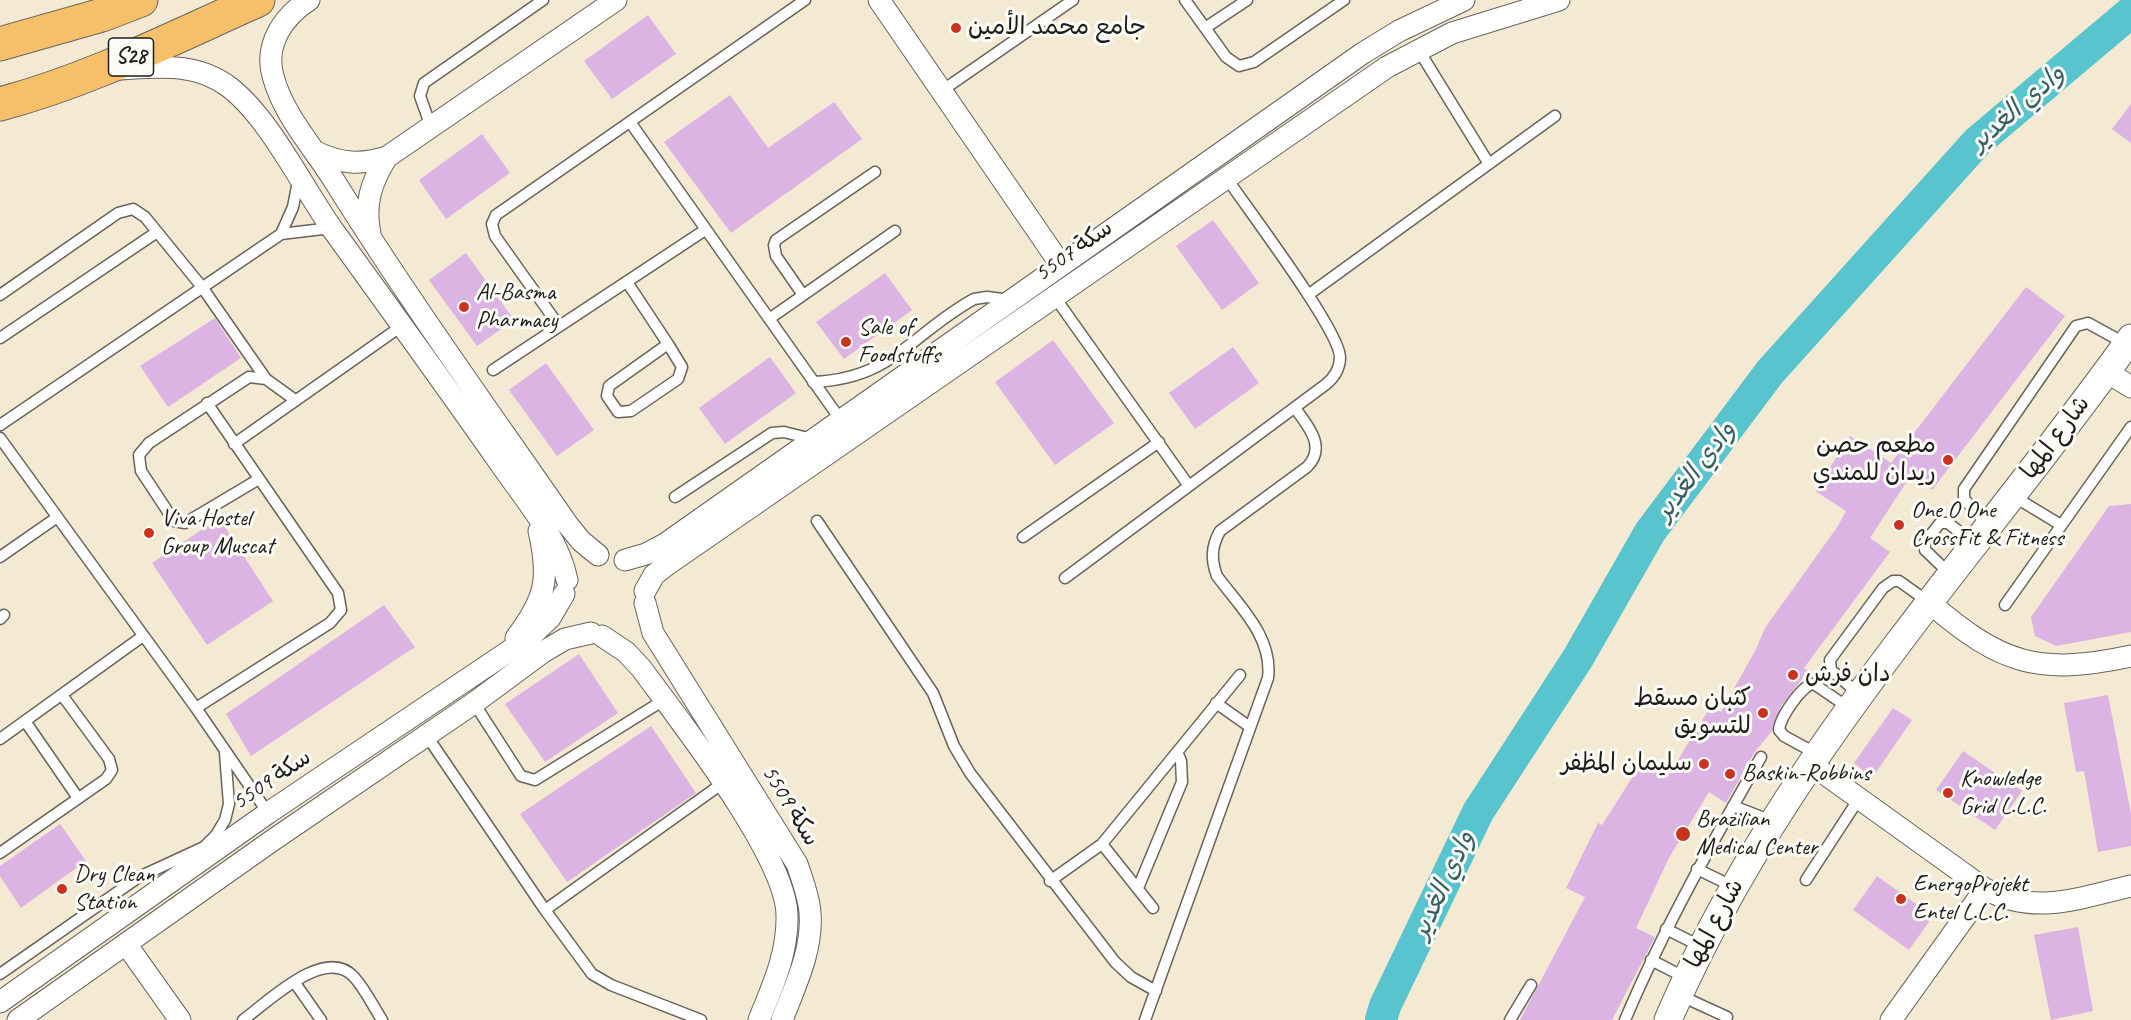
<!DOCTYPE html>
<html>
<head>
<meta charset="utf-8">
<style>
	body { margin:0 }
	canvas { display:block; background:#f4e9d2 }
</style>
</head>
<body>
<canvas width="2131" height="1020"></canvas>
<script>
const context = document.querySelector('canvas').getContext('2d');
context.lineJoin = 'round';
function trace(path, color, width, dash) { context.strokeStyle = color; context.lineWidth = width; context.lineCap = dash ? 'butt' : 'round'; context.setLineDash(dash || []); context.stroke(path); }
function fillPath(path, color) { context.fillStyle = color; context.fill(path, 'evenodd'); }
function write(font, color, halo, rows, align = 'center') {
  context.font = font + ' Caveat,"Playpen Sans Arabic",sans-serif'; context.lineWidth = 6; context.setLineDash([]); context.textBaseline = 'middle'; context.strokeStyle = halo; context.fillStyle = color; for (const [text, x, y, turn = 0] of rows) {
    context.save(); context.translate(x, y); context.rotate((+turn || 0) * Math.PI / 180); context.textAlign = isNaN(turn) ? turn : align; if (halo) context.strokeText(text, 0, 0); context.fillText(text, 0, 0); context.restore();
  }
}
trace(new Path2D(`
	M1381,1020l4,-14 93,-194 100,-154 72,-126 120,-160 207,-230 154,-130`), '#57c4ce', 32);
fillPath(new Path2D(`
	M648,15l28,39 -64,45 -28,-38z
	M730,95l38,53 66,-46 28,37 -131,94 -67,-91z
	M2131,104v39l-19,-14z
	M482,134l28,39 -64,46 -27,-39z
	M1213,220l46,63 -37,27 -46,-64z
	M466,253l48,67 -37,26 -48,-66z
	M885,273l27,37 -68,49 -28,-37z
	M2026,287l39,29 -133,174 -21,-15 -41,63 20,14 -86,116 4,3 -27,35 -9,25 -18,22 -28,50 -17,-11 -40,66 -33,70 19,9 -43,83h-92l65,-123 -19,-9 32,-65 4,2 40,-63 26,14 43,-70 10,6 35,-63 9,-21 73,-102 8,-15 -31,-20 35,-55 41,27z
	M215,318l26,40 -73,49 -28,-41z
	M1053,340l61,83 -59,42 -60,-83z
	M1233,347l26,36 -64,46 -26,-36z
	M770,357l26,36 -71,51 -26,-36z
	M546,363l48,67 -37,26 -48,-66z
	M2131,504v128l-75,14 -21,-10 -4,-19 78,-111z
	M219,518l54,83 -66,44 -55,-82z
	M384,605l31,42 -164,109 -25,-42z
	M579,654l39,59 -73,49 -40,-58z
	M2108,695l23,119v32l-33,6 -14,-81 -8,1 -12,-69z
	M1893,708l19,12 -40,58 -18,-15z
	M651,726l45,67 -129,89 -47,-68z
	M1963,751l59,40 -27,39 -59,-40z
	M60,824l26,37 -65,47 -21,-32v-10z
	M1877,876l56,40 -24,34 -56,-40z
	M2078,927l15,84 -42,9 -17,-85z`), '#dcb4e4');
const service = new Path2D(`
	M1185,0l41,57 13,9 15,-4 90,-62
	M1205,28l42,-28
	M1418,49l71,115
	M940,92l133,-92
	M630,122l210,297
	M431,127l-11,-31 4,-13 119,-83
	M281,234l12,-27 5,-26
	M627,282l41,62
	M0,295l118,-82 15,-4 12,8 57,70 64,92
	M803,295l-27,-39 -2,-11 2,-5 99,-68
	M1308,295l247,-179
	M1054,296l135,190
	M769,319l126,-88
	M559,326l-64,-90 -3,-12 4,-9 309,-215
	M0,338l157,-106
	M668,344l14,23 -4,12 -47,32 -13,1 -11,-16 2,-10z
	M493,370l212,-140
	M813,382c80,-3 99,-49 161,-83l13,-2 24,3
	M0,425l281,-191 50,-6
	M0,438l196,270 72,105
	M234,444l169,-119
	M259,479l-74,44 -11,-2 -33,-50 -2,-16 10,-12 100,-66 17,2 29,21
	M2013,496l48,29
	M675,497l97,-64 12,-1 28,7
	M817,521l116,172 21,53 16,27 145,189 16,15 25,14
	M1989,526l-25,-27v-10l112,-163 12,-3 38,21
	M1023,537l136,-95
	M0,557l56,-39
	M1951,575l-26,-25v-8l15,-19h8l27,21
	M1065,578l260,-193c9,-7 15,-16 15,-28 -1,-28 -94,-150 -114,-180
	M2005,605l126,-178
	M0,619l4,-4
	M1859,694l-28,-24 -1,-10 53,-72 10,-7h6l31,22
	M474,703l47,73 14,4 129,-80
	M1216,703l34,24
	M196,708l134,-85 11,-13 -3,-17 -131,-190
	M25,721l53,77
	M427,736l118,174 47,64 19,11 90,35
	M0,739l143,-103
	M1817,754l-33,-18 -5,-6c1,-12 23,-46 35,-46l35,24
	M1733,806l39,15
	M1102,844l51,64
	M0,853l106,-74 6,-9 -3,-11 -47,-64
	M1697,869l37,18
	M1806,880l52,-80
	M1050,881l52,-37 138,-169
	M1138,888l44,-106 -1,-21 -4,-9
	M545,910l178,-127
	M1666,929l36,18
	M1651,960l35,18
	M0,974l139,-97 65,-30 12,-12 9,-15 4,-16 -4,-51
	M295,983l26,37
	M1679,995l48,22
	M243,1020c25,-18 82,-75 111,-43 11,12 19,29 28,43
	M1145,1020l123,-342c5,-41 -28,-71 -51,-102 -6,-16 -6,-29 3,-45l87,-64c20,-20 1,-41 -12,-59
	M1510,1020l21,-35
	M1625,1020c39,-92 87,-177 136,-263`);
const minor = new Path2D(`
	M309,0c-25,16 -45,44 -36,76 10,39 41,72 62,106 73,117 154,229 233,343l13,16 17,14
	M879,0l182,265
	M120,69c39,-2 76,-7 109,18 40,30 74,101 104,143 55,76 110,152 164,229 25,37 61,76 70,121
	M316,152c25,12 45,13 71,5l229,-157
	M370,234c-6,-30 1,-52 17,-77
	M2107,372l24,15
	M625,560l21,-6 19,-10 698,-491 36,-22 65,-31
	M645,591l9,-16 14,-11 719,-497 65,-34 107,-33
	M645,603l8,30 144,231c5,15 12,32 13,49 3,37 -15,73 -28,107
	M1930,603c71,61 108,73 201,53
	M602,636l24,16 15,16c38,52 145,187 146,247 1,38 -14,70 -28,105
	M516,638c30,-40 34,-59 23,-107
	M1811,764l174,125c51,27 93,9 146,-3
	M126,944l54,76
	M0,1002l268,-189 262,-176 20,-19 14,-24
	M18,1020l255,-180 201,-137 69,-51 22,-13 26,-6
	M1891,1020l94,-131`);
const tertiary = new Path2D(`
	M1668,1020c109,-256 303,-458 463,-682`);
const primary = new Path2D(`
	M0,44l102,-29 39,-15
	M0,104c90,-24 173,-66 258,-104`);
trace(service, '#68645c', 13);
trace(minor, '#68645c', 23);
trace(tertiary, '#68645c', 29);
trace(primary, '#68645c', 35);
trace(service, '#fff', 10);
trace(minor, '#fff', 21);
trace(tertiary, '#fff', 27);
trace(primary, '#f6c06b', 33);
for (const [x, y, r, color] of [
	[956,28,6,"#c8321e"],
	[464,307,6,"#c8321e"],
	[846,342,6,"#c8321e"],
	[1948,460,6,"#c8321e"],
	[1899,525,6,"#c8321e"],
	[149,533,6,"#c8321e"],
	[1793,675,6,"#c8321e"],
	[1763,713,6,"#c8321e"],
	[1704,764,6,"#c8321e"],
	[1730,774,6,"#c8321e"],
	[1948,793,6,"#c8321e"],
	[1683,834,8,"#c8321e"],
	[62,889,6,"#c8321e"],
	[1901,899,6,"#c8321e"]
]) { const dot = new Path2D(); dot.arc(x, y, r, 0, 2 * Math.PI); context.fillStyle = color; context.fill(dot); trace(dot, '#fdfcf7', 2); }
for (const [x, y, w] of [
	[131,57,45]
]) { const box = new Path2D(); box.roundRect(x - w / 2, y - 19, w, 38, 4.5); context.fillStyle = '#fdfcf7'; context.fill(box); trace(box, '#1c1c1c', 1.5); }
write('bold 22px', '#1c1c1c', null, [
	["S28",131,57]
]);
write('24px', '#1c1c1c', '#fdfcf7', [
	["جامع محمد الأمين",968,28],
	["Al-Basma",476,293],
	["Pharmacy",476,321],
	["Sale of",858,328],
	["Foodstuffs",858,356],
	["مطعم حصن",1936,446,"right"],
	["ريدان للمندي",1936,474,"right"],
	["One O One",1911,511],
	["CrossFit & Fitness",1911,539],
	["Viva Hostel",161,519],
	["Group Muscat",161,547],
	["دان فرش",1805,675],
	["كثبان مسقط",1751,699,"right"],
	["للتسويق",1751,727,"right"],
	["سليمان المظفر",1692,764,"right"],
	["Baskin-Robbins",1742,774],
	["Knowledge",1960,779],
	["Grid L.L.C.",1960,807],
	["Brazilian",1696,820],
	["Medical Center",1696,848],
	["Dry Clean",74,875],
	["Station",74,903],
	["EnergoProjekt",1913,885],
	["Entel L.L.C.",1913,913]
], 'left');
write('24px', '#1c1c1c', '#fdfcf7', [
	["سكة 5507",1074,251,-35],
	["شارع المها",2056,438,-53],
	["سكة 5509",272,780,-34],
	["سكة 5509",790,806,59],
	["شارع المها",1715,924,-62]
]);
write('italic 26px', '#345f63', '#fdfcf7', [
	["وادي الغدير",2018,108,-41],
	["وادي الغدير",1696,471,-53],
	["وادي الغدير",1444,885,-65]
]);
</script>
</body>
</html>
